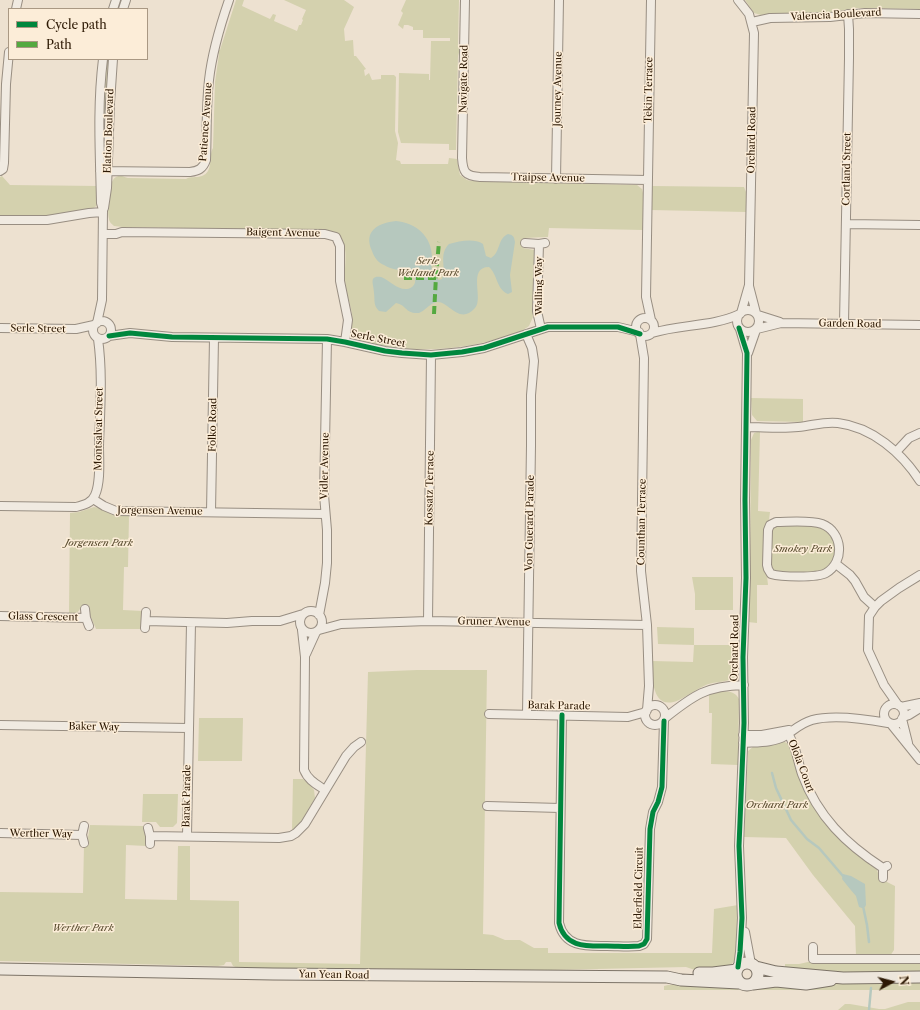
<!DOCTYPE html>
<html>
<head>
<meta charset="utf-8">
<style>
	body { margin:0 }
	#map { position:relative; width:920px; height:1010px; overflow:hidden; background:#ede1d0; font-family:"Libre Caslon Text",serif }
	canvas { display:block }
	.legend { position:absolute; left:8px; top:8px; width:140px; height:52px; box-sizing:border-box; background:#fcedd8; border:1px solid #a99883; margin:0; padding:5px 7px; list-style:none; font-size:12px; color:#2d1904 }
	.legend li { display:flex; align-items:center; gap:8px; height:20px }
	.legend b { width:20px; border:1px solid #a99883 }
	.north { position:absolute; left:872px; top:962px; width:40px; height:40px; -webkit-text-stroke:3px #fcedd8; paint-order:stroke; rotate:83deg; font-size:11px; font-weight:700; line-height:16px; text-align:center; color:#2d1904 }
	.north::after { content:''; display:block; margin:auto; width:14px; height:18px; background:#2d1904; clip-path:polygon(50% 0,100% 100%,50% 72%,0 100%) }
</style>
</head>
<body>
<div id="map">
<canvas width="920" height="1010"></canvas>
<ul class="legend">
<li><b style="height:5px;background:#00873e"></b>Cycle path</li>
<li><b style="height:5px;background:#54a940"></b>Path</li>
</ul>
<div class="north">N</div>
</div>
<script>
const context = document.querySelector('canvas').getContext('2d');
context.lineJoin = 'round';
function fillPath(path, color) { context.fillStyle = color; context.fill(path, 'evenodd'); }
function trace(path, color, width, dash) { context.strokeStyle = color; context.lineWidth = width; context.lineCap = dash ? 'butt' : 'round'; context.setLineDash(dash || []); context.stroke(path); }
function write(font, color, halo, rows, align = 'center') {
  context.font = font + ' "Libre Caslon Text",serif'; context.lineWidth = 3; context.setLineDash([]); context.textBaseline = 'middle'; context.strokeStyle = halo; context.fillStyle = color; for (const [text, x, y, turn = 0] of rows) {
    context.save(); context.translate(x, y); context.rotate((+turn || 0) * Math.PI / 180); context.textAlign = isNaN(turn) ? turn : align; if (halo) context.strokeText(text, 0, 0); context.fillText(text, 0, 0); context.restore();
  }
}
fillPath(new Path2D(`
	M236,0h8l-2,6 28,13 3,-5 3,1 -2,6 23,10 2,-6h2l2,-5 -1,-1 4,-9 -22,-10h60l10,7 -10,22 1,12 8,-1 1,16h2l10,13 -2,1 1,6 4,-3 3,7 9,-1v-4h13l2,2 -1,54 3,12 -2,17 4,1 1,3h47l1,-6 8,1 3,16 7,5 5,1 165,4 5,4 1,4v37l-94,-2 -1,9 -24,1 -1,10 11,2 -1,67 -4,9c-7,6 -18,9 -28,12 -40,12 -84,15 -126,6 -7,-2 -17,-2 -22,-9 -3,-5 0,-14 -1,-21 -2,-12 -7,-23 -7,-35 -1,-15 6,-41 -12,-47 -7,-3 -16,-2 -24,-2l-186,-3 -9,-1c-2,-2 -5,-4 -5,-7 -2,-9 -1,-38 7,-42 5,-3 8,0 12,1l58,1c5,-3 10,-1 16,-3 12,-4 6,-20 11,-28l2,-66 4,-28 -2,-2v-2h3z
	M406,0h53l-1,44 2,5 -2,7 -2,94h-7v-6l-48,-1 -3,-11 1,-59 30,1v6h1l1,-39h19v-3h-27v-8h-10v-3l-5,-2h-4l-1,4 -5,-4 5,-12 -2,-2z
	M745,0h175v9l-63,-1 -33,5h-45l-18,2 -7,-2z
	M105,59h6l-7,97 -1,-74z
	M2,176l8,9 88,1c0,5 1,14 -1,19 -8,13 -81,11 -97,11v-39z
	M652,186l92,1 2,5v20l-95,-2z
	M751,398l52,1v23l-46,-1 -5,-6z
	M760,431l-2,80 12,1 -1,8 -3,4 -2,5 -1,39 4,8 1,9h-11v38l-9,-1 2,-54 1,-128 3,-7z
	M94,507l5,1 14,7 16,1 -1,51h-4l-1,43 20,1 -2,18h-45l-6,-14 -1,-10h-6l-6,8h-8l1,-100 9,-1z
	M779,525c14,0 31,-2 43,3 16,7 18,32 3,41 -8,5 -42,6 -51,1l-4,-5 1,-31 2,-5z
	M692,577h41v33h-38v-16z
	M657,627l37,1v17h42c0,4 1,5 3,8 2,5 1,17 -2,21 -5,9 -22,7 -31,11 -9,4 -17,10 -27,15 -27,12 -27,-21 -27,-39l41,1 1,-17 -36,-1z
	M417,670h70l-4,264 10,1 12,5h15l14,8h14v5h164l2,-44 24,-4v20l-2,34 -6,7 -32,5 -12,-4 -135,3 -274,-2h-39l-5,-2 -2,-4h-5l-2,3 -6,1 -218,-5v-69l83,1 1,-48h5l-1,-8 2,-12 53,1 3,11v9l-20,-1 -1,54 52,1 1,-54h12v54l49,1v61l121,2 8,-292z
	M719,692c8,-1 16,-1 20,7l-1,66 -27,-1 1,-51h-3v-19z
	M199,718h44l-1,43h-44z
	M783,741l7,4 32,74 22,24 32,24 5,15 4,-1 10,5 -1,64 -4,6h-34l-1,-30 -42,-51 -27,-37 -42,-1 4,-86 6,-5z
	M293,779h10l7,6 4,5 1,8 -15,26 -8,6z
	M143,794h35l-1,29 -4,4h-13l-4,-5h-14z
	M808,962h112v10l-82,1 -53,-3v-6h14z
	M846,982h74v8h-167l2,-2z
	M727,984l10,4 2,2h-75v-4l4,-1z
	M908,1002h12v8h-82l7,-6h5l29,5h6z`), '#d4d1ae');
fillPath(new Path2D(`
	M396,221c20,2 36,15 36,37 0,9 -3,17 7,22l3,-1c5,-12 -4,-24 7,-35 11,-3 25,-6 34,0l3,12 5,2c10,-6 6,-19 17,-24 5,1 6,2 7,8l-5,33 2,17 -4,2c-12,-5 -10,-19 -19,-27 -22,0 -5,32 -14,41 -16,18 -27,-8 -38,-6 -7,1 -11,8 -18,11 -14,1 -12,-8 -23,-10l-10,9 -7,-1c-6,-6 -4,-11 -5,-18 0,-8 -6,-18 7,-16 8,3 16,13 26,12 9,-1 11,-11 4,-16 -9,-3 -19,-3 -27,-8 -6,-2 -10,-8 -12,-14 -9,-20 6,-28 24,-30z
	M843,874l8,2 14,8 1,21 -1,2 -3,1 -3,-1 -3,-11 -6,-7 -8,-10z`), '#b6c8be');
trace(new Path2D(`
	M772,773l4,15 15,32 16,19 12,9 24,28
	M863,906l4,19 2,17
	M869,1010l2,-22`), '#b6c8be', 2.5);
const minor = new Path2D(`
	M465,0l-3,158c1,14 3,18 18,19l168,3
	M738,0l11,14 5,19 -5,252 -8,28
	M16,9l2,-9
	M113,9l3,-9
	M123,9l3,-9
	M752,22l18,-4 60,-1 35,-4 55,1
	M0,171l3,-2 1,-6 2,-79 3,-32
	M100,171l90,1c8,-1 13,-3 16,-12 1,-26 0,-53 3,-80 3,-27 11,-54 20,-80
	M556,179l3,-179
	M104,208l3,-20 3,-85 3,-44
	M0,220h47l42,-7 14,-1
	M846,224l74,1
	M103,234h13l6,-2 203,2 11,3 4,9v35l8,39 -3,22
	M525,243l14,1 6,-1
	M539,244l-2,67 4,18
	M749,286l7,27
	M737 321a11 11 0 1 1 22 0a11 11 0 1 1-22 0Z
	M758,315l22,7
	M636 327a9 9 0 1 1 18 0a9 9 0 1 1-18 0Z
	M651,320l-5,-23 5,-297
	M93 330a9 9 0 1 1 18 0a9 9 0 1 1-18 0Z
	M97,323l5,-23 1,-90 -2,-7c-1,-48 -4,-96 2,-144
	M844,323l5,-265v-29l-1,-15
	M0,328l76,1 18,-4
	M757,329l24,-6 139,2
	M652,333c29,-9 60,-6 88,-19
	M526,334l6,14 2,13 -3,34v50l-4,269
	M640,334l4,24 -3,213 6,54 2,61 -2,24
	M109,336l21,-3 42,4 155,2 18,3 40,9 17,2 29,2 31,-3 22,-4 64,-21h70l21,5
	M748,353l8,-23
	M746,427c18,0 35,2 52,0 14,-1 26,-6 40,-4 34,4 64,30 82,58
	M896,452l13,-14 11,-5
	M93,499l11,7 12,5 209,3
	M0,506l76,1c8,-2 16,-4 19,-12 6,-13 4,-35 4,-49 1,-35 4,-72 -1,-107
	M211,512l3,-174
	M776,522c13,0 34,-2 46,2 21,8 23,38 4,49 -9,5 -45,4 -55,1l-3,-5 -1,-4 1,-35 2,-5z
	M836,564l14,11 5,6 9,16 11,10
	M85,609l1,9 3,8
	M300 622a11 11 0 1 1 22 0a11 11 0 1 1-22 0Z
	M319,615l6,-32 2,-20v-33l-3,-35 3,-156
	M0,616l86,2
	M146,621l81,2 25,-2h28l23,-7
	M428,621l3,-266
	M145,628l1,-16
	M302,630l3,27 -1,113c4,10 12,14 21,20
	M319,630l22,-6 87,-3 219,4
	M306,654l10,-22
	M884 714a10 10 0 1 1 20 0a10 10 0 1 1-20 0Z
	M645 715a10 10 0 1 1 20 0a10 10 0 1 1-20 0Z
	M898,705l-14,-20 -16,-35 1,-34 6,-9 6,-6 18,-13 21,-13
	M901,707l19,-4
	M489,714l139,3 18,-5
	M562,715l-3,208c6,25 28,23 48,23 11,0 22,1 32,0l5,-2 3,-5 3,-110 3,-17 5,-10 4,-15 2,-66
	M903,717l6,-2 11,-7
	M665,718c29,-23 41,-32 79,-33
	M902,719l6,24
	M891,724l29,36
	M0,725l188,3
	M786,731c10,13 11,28 16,43 16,43 44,70 81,94
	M743,735h19l27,-5
	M743,743c14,-1 30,0 42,-7 9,-6 16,-13 27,-16 22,-6 54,-1 76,3
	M487,806l73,2
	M148,828l2,8v8
	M0,833l82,2
	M150,836l129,2 12,-2 5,-3 9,-9 41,-68 8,-9 7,-5
	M187,836l4,-213
	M84,843l-2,-8 2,-9
	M883,878v-10l4,-2
	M745,932l6,32
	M813,947v12h107
	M738,967l2,-15 2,-34 -3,-72 5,-123 -1,-66 3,-79 -1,-78 2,-147 -7,-24`);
const major = new Path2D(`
	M736 974a11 11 0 1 1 22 0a11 11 0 1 1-22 0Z
	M756,967l20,5 67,6 77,-1
	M0,969l273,5 394,3 14,3 58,3
	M699,973h14l24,-3
	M753,984l23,-3 30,3 25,-4`);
trace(minor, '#988e82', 10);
trace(major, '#7c7367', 13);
trace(minor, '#f0eae1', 8);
trace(major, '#ede6dc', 11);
trace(new Path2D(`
	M404,278h32
	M434,314l2,-38 3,-34`), '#54a940', 4, [8, 4]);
trace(new Path2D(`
	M109,336l21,-3 42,4 155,2 18,3 40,9 17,2 29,2 31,-3 22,-4 64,-21h70l22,7
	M562,715l-3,208c6,25 28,23 48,23 11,0 22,1 32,0l5,-2 3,-5 3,-110 3,-17 5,-10 4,-15 2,-66
	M738,967l2,-15 2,-34 -3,-72 5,-123 -1,-66 3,-79 -1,-78 2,-147 -8,-25`), '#00873e', 5);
write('10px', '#2d1904', '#fcedd8', [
	["Valencia Boulevard",836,15,-3],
	["Navigate Road",464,79,-89],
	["Journey Avenue",558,89,-89],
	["Tekin Terrace",649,90,-89],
	["Patience Avenue",206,122,-86],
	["Elation Boulevard",109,131,-88],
	["Orchard Road",752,140,-89],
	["Cortland Street",847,169,-89],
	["Traipse Avenue",548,178,1],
	["Baigent Avenue",283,233,1],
	["Walling Way",539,286,-90],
	["Garden Road",850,324,1],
	["Serle Street",38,329,1],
	["Serle Street",378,339,11],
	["Folko Road",213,425,-89],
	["Montsalvat Street",99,429,-89],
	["Vidler Avenue",325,466,-89],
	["Kossatz Terrace",430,488,-89],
	["Jorgensen Avenue",160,511,1],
	["Counthan Terrace",642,522,-89],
	["Von Guerard Parade",530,523,-89],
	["Glass Crescent",43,617,1],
	["Gruner Avenue",494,622,1],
	["Orchard Road",735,648,-89],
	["Barak Parade",559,706,1],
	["Baker Way",94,727,1],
	["Olola Court",801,766,69],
	["Barak Parade",187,796,-89],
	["Werther Way",41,834,1],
	["Elderfield Circuit",639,888,-89],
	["Yan Yean Road",334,975,1]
]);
write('italic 10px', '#594c2f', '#fcedd8', [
	["Serle",428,261],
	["Wetland Park",428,273],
	["Jorgensen Park",99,543],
	["Smokey Park",803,549],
	["Orchard Park",777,805],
	["Werther Park",83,928]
]);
</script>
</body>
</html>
